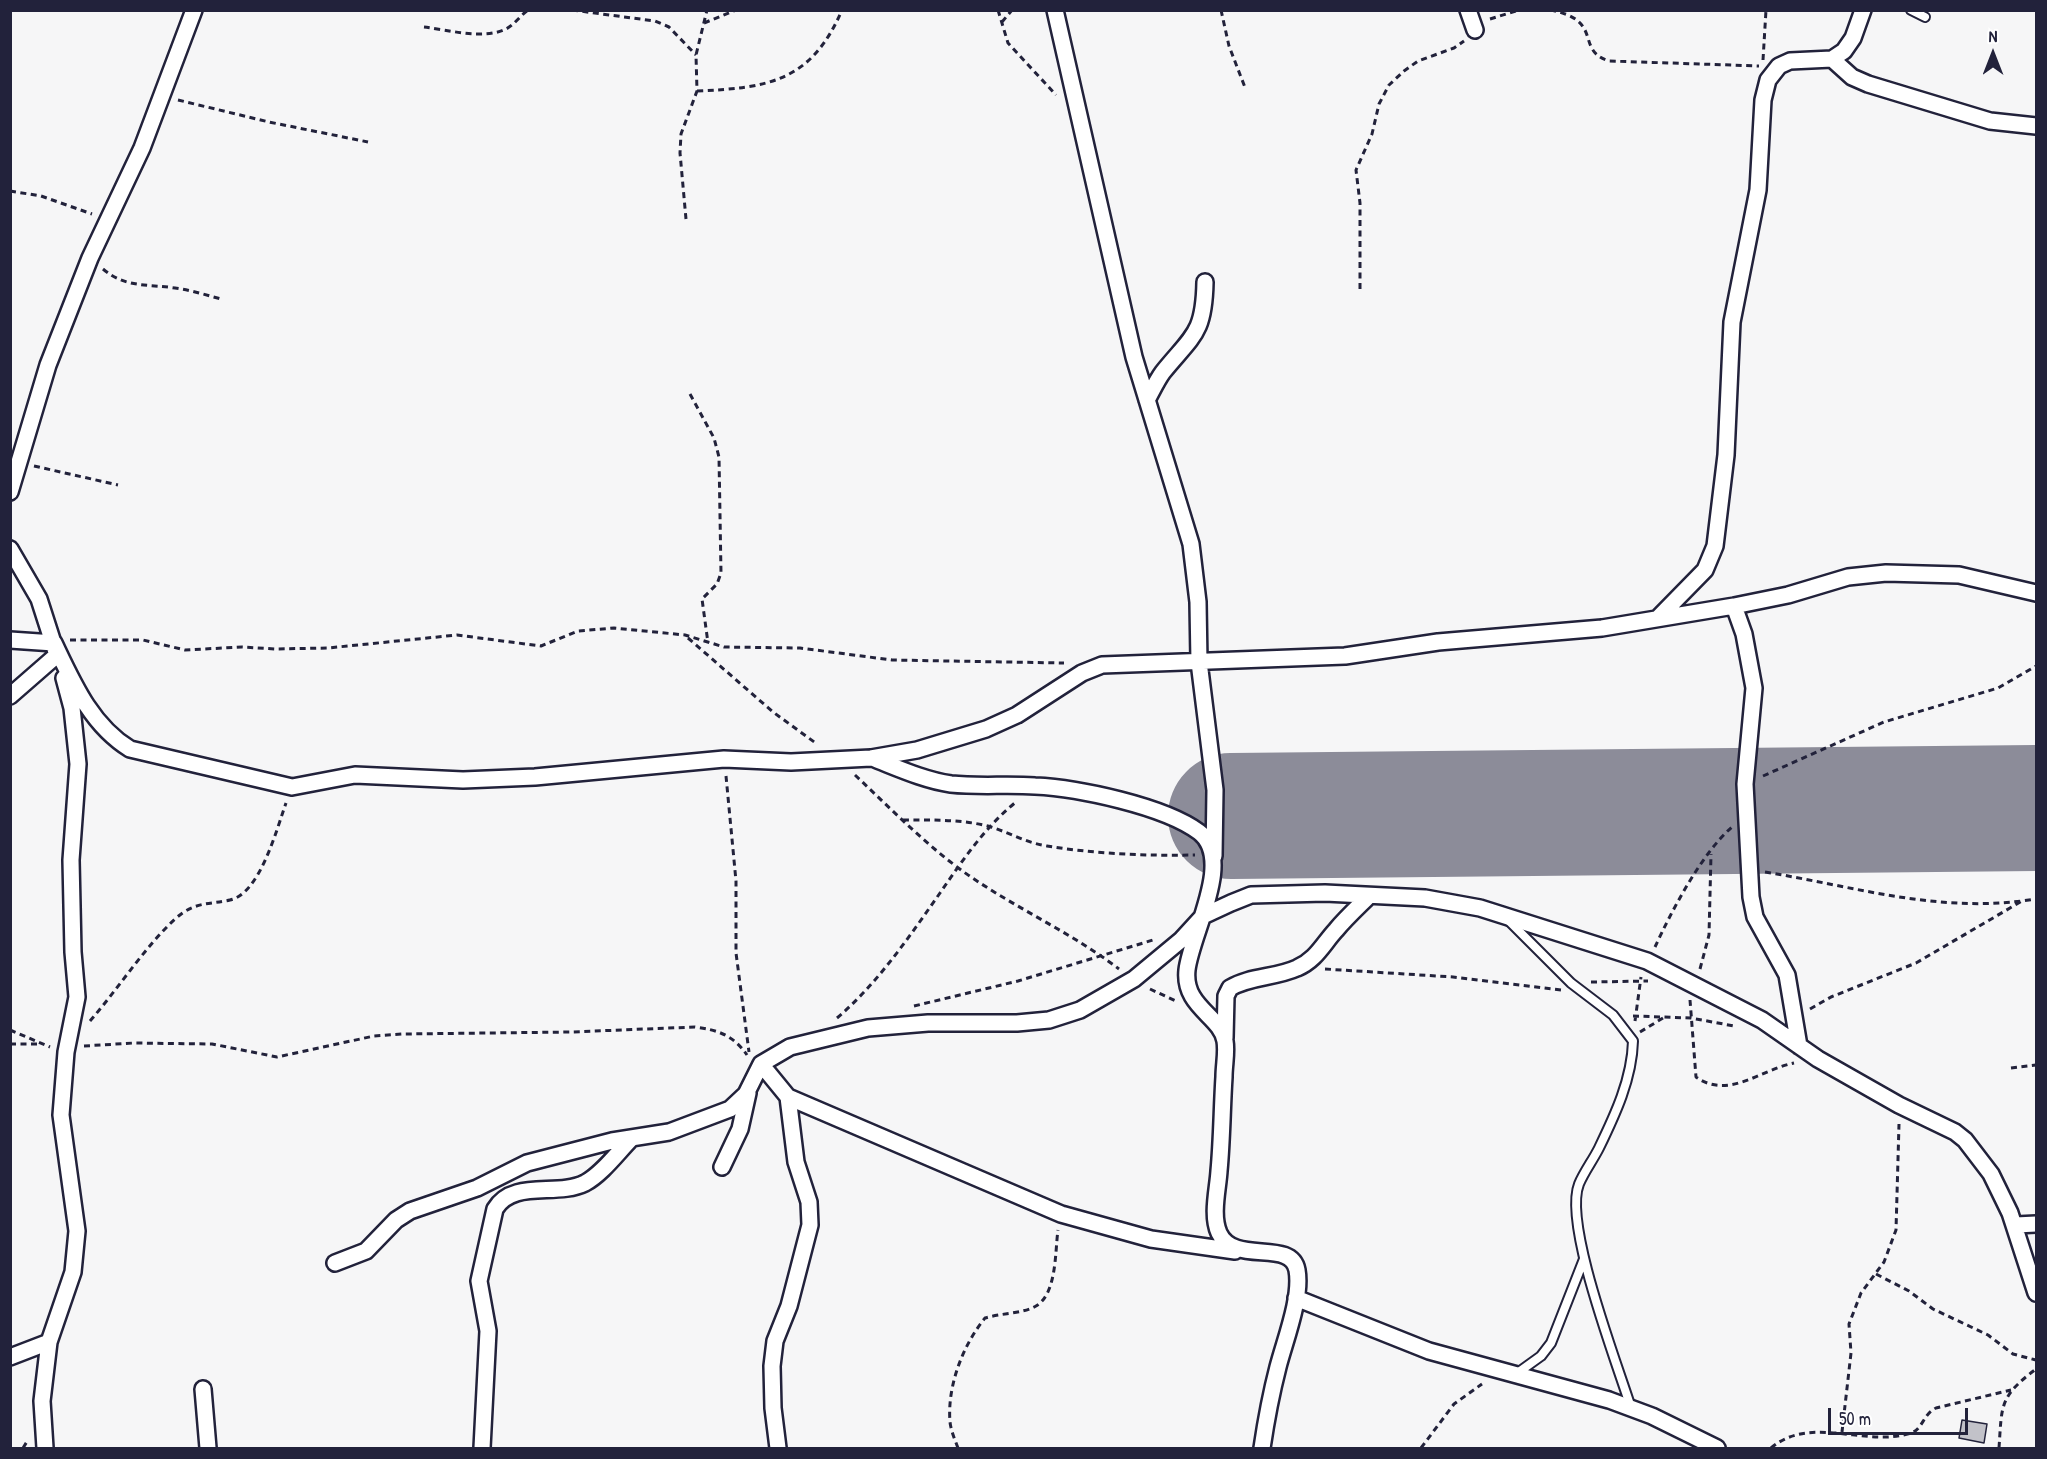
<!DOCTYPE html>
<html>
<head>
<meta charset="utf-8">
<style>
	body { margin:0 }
	#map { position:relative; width:2047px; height:1459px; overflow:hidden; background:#f6f6f7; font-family:"Patrick Hand",sans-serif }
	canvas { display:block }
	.frame { position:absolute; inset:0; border:12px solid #22223b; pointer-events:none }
	.north { position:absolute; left:1963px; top:24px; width:60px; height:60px; -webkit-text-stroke:4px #fff; paint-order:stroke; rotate:0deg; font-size:16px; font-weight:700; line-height:24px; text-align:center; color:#22223b }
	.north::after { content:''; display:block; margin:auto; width:21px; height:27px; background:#22223b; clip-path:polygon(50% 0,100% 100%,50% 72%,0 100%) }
	.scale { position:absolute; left:1828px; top:1408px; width:140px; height:27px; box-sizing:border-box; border:3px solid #22223b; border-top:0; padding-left:8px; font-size:18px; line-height:21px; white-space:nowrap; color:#22223b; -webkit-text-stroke:4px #fff; paint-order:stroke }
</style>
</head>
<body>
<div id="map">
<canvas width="2047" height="1459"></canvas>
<div class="frame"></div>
<div class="north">N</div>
<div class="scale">50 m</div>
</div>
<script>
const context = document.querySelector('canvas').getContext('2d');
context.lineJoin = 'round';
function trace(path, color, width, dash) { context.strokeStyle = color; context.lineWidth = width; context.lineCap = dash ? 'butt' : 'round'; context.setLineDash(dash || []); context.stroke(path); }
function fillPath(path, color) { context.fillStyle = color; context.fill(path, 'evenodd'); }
trace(new Path2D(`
	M1231,816l805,-8`), '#8c8c99', 126);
const building = new Path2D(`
	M1962,1420l25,4 -3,19 -25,-5z`);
fillPath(building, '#c2c2c9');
trace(building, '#22223b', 1.5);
const lane = new Path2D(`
	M1911,10l14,7
	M1509,921l62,62 42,32 20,26c-1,38 -18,74 -34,107 -6,12 -15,24 -20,36 -16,40 38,179 52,224
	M1516,1374l25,-18 10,-13 33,-84`);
const street = new Path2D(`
	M1055,10l79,347 57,187 7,58 1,60 16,128 -1,66
	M1468,10l7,20
	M1832,59l20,18 16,7 122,37 46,5
	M1147,400c5,-9 10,-20 16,-28 30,-37 41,-38 42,-90
	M10,492l38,-127 42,-107 52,-110 52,-138
	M10,549l29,50 17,53
	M1734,606l10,28 10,54 -9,96 6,113 4,20 32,58 12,71
	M1658,618l47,-48 10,-24 11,-91 6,-133 26,-132 5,-90 5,-20 11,-14 11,-5 42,-2 12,-8 9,-13 10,-28
	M10,640l44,3c19,40 37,82 76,106l162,38 63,-12 108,5 72,-3 189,-18 67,3 80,-4 46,-8 69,-21 31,-14 65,-42 20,-8 243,-9 93,-14 164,-14 132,-22 54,-11 60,-18 38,-4 73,2 77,18
	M10,696l47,-41
	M872,758c26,10 52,22 79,26 28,3 56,0 84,2 43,2 129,20 164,46 36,27 -8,102 -12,138 -4,37 34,46 38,71 2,11 -1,24 -1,36 -2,31 -2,62 -5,94 -1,18 -8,44 0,62 15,33 72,5 78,37 5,27 -12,70 -19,97 -7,27 -12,54 -16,81
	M1225,1038l1,-42 4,-8c20,-12 45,-10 67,-20 19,-8 26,-24 39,-38 10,-12 22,-23 33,-34
	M761,1064l27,33 273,117 90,25 84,12
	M722,1167l18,-38 8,-36
	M2016,1225l20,-1
	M335,1263l31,-12 30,-31 14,-9 67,-23 50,-25 85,-22 57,-9 61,-23 16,-15 15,-30 29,-17 78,-19 60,-5h89l32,-3 31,-10 54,-31 47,-39 22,-24 28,-13 20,-8 74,-2 100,5 55,10 167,53 115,59 56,39 81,46 56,27 10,8 26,34 19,39 26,80
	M1296,1298l133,53 180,49 43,16 65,32
	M10,1357l39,-15
	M203,1389l5,59
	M45,1448l-3,-47 7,-59 24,-70 4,-41 -16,-116 5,-63 11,-55 -4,-45 -2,-92 7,-96 -6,-56 -8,-30
	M482,1448l6,-117 -9,-50 16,-72c18,-30 62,-12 90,-26 17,-9 33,-31 47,-45
	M778,1448l-5,-40 -1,-42 3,-25 14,-35 21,-81 -1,-23 -13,-40 -8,-65`);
trace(lane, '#22223b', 12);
trace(street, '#22223b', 20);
trace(new Path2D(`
	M572,10l83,11 14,6 27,28
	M998,10l10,33 48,52
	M1221,10l8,36 17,44
	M1550,10c55,10 24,40 59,51l150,5
	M1490,19l29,-9
	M1002,22l10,-12
	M704,23l32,-13
	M424,27c25,3 59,13 82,2 8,-4 14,-13 22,-19
	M1763,60l3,-50
	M697,91c71,-3 114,-9 145,-81
	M178,100l91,22 99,20
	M10,191l31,5 51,18
	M686,219l-6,-66 1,-19 16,-43 -1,-36 11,-45
	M103,269c22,19 45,15 72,19 16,2 31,7 46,11
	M1360,289v-86l-4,-33 16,-36 7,-30 10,-19 15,-14 14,-10 36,-13 10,-7
	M690,394l24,44 5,19 2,116 -4,11 -15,15 6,44
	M34,466l84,19
	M688,638l85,74 44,32
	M70,640h73l42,10 57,-3 33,2 53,-1 129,-13 84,11 37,-15 36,-3 71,7 39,12 76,1 92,12 172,3
	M855,775c33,31 65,64 102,92 51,38 111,63 162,102
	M726,776l10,105v72l13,99
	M1763,776l121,-54 114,-34 38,-22
	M903,820c29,0 60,-1 88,7 19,6 36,16 56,19 49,8 100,10 148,9
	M1765,872c87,14 168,40 257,29
	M1655,947c17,-37 47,-94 77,-120
	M1325,969l128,8 108,13
	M1700,969l9,-34 2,-81
	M1591,982l57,-1
	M1150,989l26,12
	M1690,1000l6,77c32,23 64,-7 98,-14
	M914,1006l104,-25 135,-41
	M1810,1009l21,-12 85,-34 106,-62 14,-2
	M1633,1016l58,2 43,8
	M837,1018c41,-35 72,-81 103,-125 22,-32 45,-66 76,-91
	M90,1021c28,-32 54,-73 85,-102 20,-18 33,-14 55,-19 30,-6 47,-72 56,-97
	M1635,1021l6,-44
	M10,1030l40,17
	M1640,1032l23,-14
	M10,1044h30
	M84,1046l50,-3 78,1 65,13 97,-21 29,-2 168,-2 124,-5c23,3 38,8 52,28
	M2011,1068l25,-3
	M1876,1274l33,17 24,18 55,26 25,19 23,6
	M1842,1432l9,-79 -2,-29 12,-31 23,-31 12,-32 3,-106
	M23,1448l5,-8
	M958,1448c-3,-8 -7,-17 -8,-26 -3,-36 13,-77 35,-104 16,-5 37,-4 51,-12 21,-12 19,-55 22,-76
	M1421,1448l33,-44 28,-20
	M1771,1448c40,-34 95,0 140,-15 12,-4 12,-19 25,-25l75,-18
	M1999,1448c3,-43 0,-51 37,-79`), '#22223b', 3, [6, 4.5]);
trace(lane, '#fff', 8);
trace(street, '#fff', 15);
</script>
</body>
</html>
